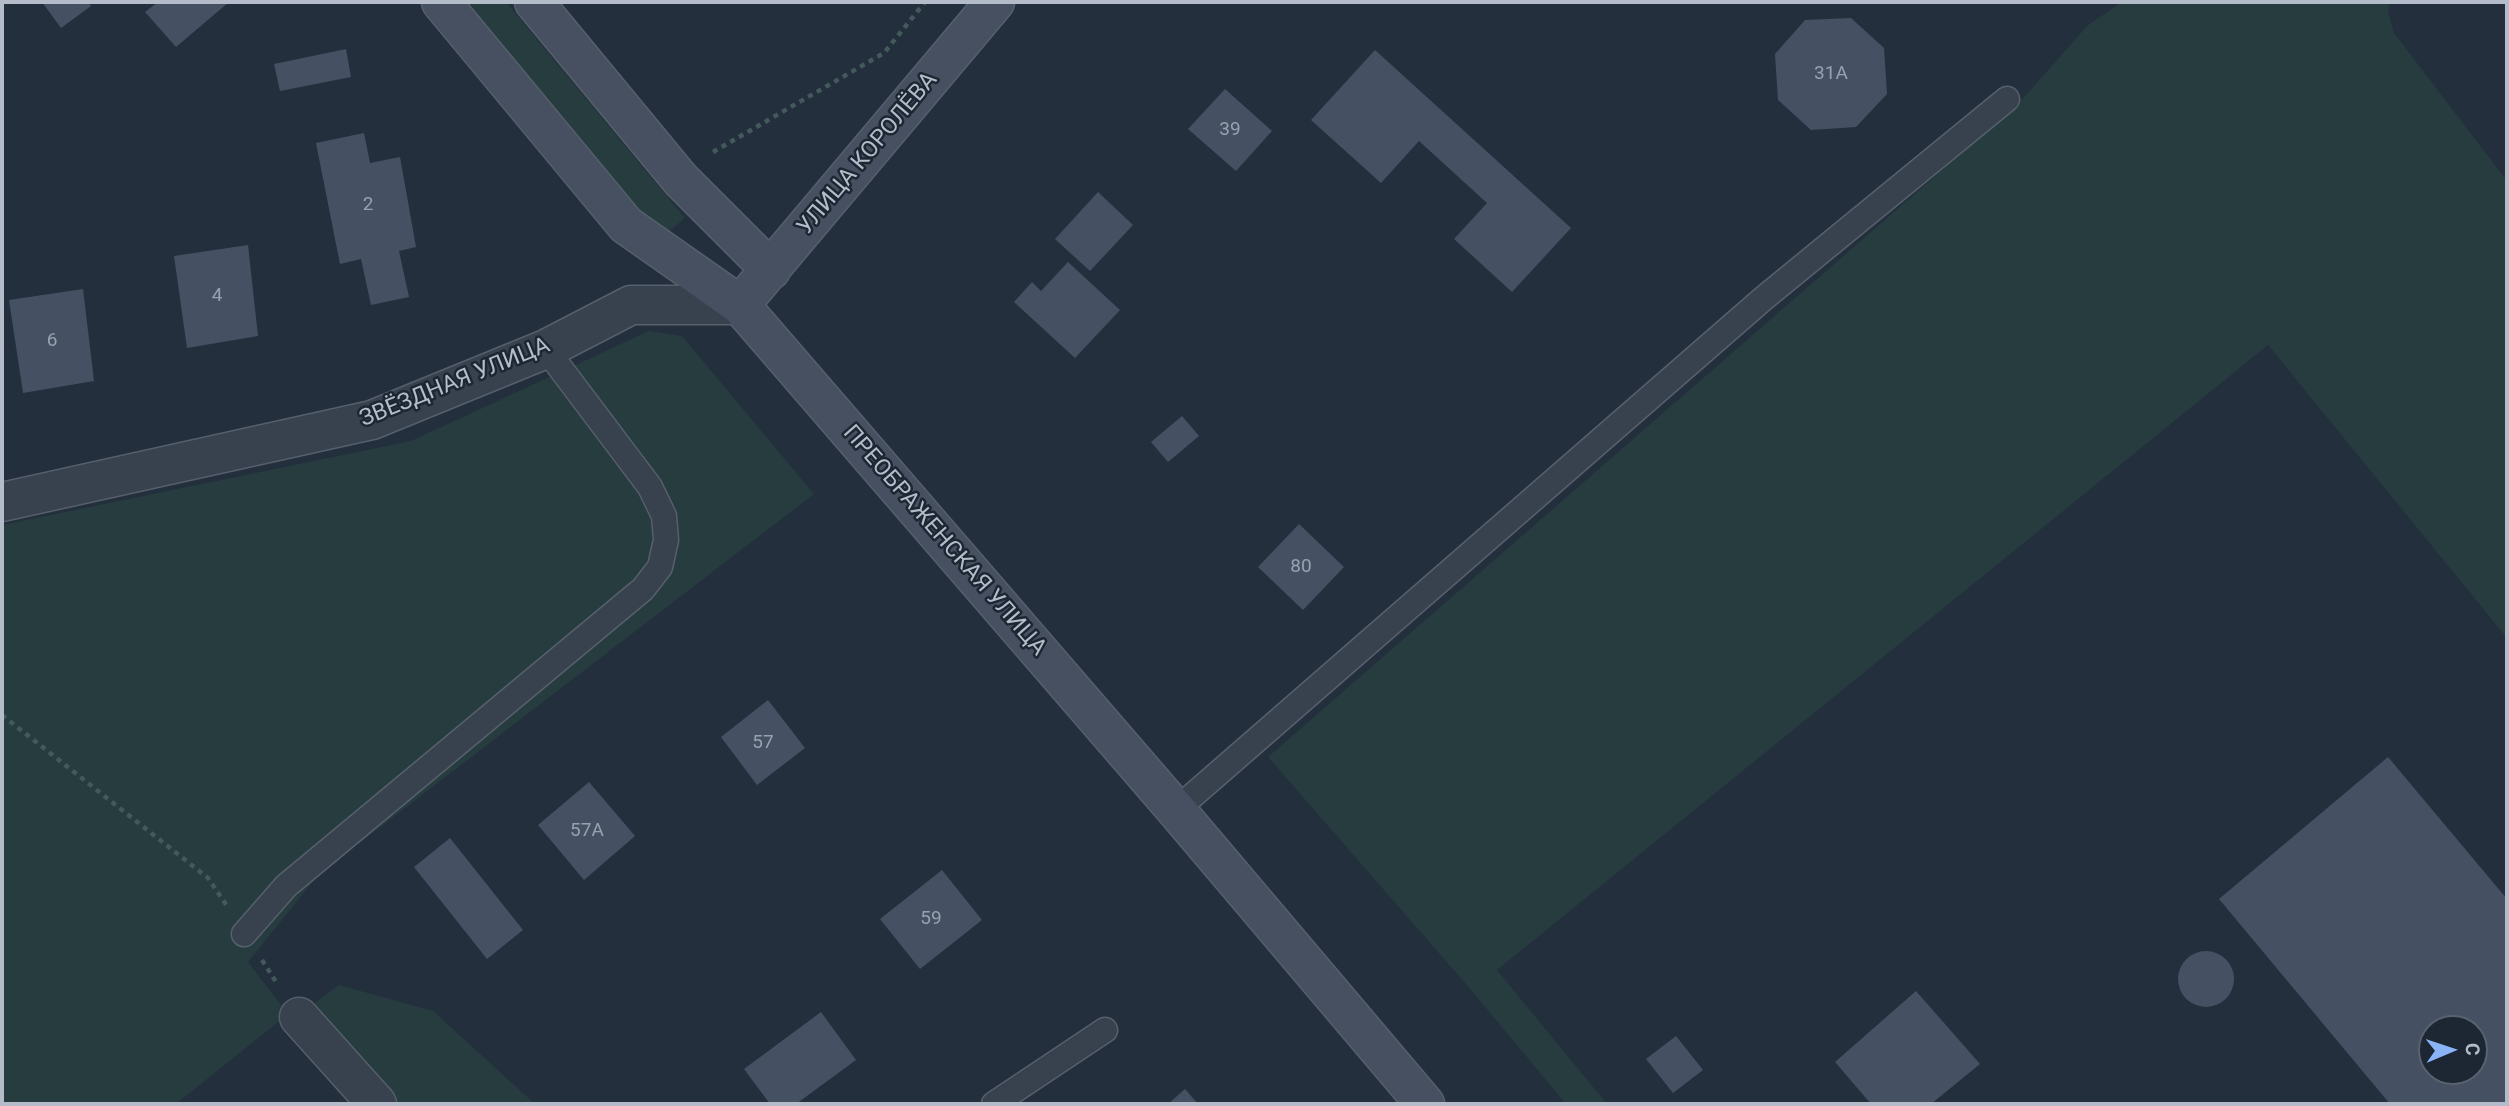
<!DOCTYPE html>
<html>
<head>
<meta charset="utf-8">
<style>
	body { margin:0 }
	#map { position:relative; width:2509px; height:1106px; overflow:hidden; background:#242f3e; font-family:Roboto,sans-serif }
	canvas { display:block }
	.frame { position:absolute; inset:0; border:4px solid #b4bcc9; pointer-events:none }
	.north { position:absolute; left:2418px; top:1015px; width:70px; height:70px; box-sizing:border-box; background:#1d2633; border:2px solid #59626f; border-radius:50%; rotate:88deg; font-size:19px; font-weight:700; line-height:28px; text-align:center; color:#b4bcc9 }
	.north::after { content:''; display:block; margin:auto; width:24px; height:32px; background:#8ab4f8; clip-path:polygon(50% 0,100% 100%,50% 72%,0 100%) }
</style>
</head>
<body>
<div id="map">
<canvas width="2509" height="1106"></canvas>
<div class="frame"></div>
<div class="north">С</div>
</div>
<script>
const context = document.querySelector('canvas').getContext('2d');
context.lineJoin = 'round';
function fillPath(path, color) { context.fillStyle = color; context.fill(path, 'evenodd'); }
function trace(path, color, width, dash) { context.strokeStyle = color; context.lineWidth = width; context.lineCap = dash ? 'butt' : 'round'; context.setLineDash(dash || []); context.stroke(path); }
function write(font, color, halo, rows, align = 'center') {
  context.font = font + ' Roboto,sans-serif'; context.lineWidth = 5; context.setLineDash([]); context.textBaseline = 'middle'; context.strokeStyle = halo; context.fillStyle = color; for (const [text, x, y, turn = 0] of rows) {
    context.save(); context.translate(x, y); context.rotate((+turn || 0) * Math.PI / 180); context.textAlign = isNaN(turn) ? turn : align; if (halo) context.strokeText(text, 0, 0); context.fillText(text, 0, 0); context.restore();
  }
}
fillPath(new Path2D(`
	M465,2h41l179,216 -24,20z
	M2122,2h267l-1,10 6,21 113,148v457l-239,-293 -771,625 110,134h-41l-94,-113 -204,-234 750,-653 69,-78z
	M649,331l33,5 132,158 -495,380 -71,88 40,52 -112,90h-174v-579l409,-84z
	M339,985l94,26 102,93h-137l-90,-96z`), '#263c3f');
fillPath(new Path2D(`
	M42,2h46l3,4 -30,22z
	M158,2h71l-53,45 -31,-35z
	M1851,18l33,30 3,46 -31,33 -45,3 -33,-30 -3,-46 30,-34z
	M346,49l5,28 -71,14 -6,-27z
	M1375,50l196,178 -59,64 -58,-53 33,-36 -68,-62 -38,42 -70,-63z
	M1225,89l47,42 -36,40 -48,-42z
	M364,133l6,30 30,-6 16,90 -17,4 10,46 -38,8 -10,-46 -21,5 -24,-121z
	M1098,192l35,33 -43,46 -35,-32z
	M248,245l10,91 -71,12 -13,-92z
	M1068,262l52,48 -45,48 -61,-56 18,-20 9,9z
	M83,289l11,92 -71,12 -14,-93z
	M1182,416l17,20 -31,26 -17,-20z
	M1299,524l45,43 -41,43 -45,-43z
	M768,700l37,48 -48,37 -36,-48z
	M2388,757l119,142v205h-117l-171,-205zM2432,1029h42v42h-42z
	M589,782l46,54 -51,44 -46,-55z
	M450,838l73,92 -36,29 -73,-92z
	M942,870l40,50 -62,49 -40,-50z
	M2178 979a28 28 0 1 1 56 0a28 28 0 1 1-56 0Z
	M1916,991l64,73 -49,40h-60l-36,-42z
	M821,1012l35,48 -60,44h-26l-26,-35z
	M1676,1036l27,34 -30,23 -27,-34z
	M1185,1089l13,15h-30z`), '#455162');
const lane = new Path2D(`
	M1176,810l588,-512 243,-199
	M244,934l42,-48 357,-297 17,-22 6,-27 -2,-24 -14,-29 -104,-138
	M994,1104l111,-74`);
const street = new Path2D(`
	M2,502l370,-82 174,-71 85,-44h109
	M299,1017l78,87`);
const secondary = new Path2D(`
	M441,2l185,223 114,80 436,505 249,294
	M534,2l147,178 90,90
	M740,305l255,-303`);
trace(lane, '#565f6c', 27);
trace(street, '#565f6c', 41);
trace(secondary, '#565f6c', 41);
trace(new Path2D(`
	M713,152l171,-99 41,-51
	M2,715l206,163 19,28
	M262,960l16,25`), '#44595c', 4.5, [5, 5]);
trace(lane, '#38414e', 24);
trace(street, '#38414e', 38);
trace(secondary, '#465061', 38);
write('19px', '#98a1af', null, [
	["31А",1831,74],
	["39",1230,130],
	["2",368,205],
	["4",217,296],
	["6",52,341],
	["80",1301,567],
	["57",763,743],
	["57А",587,831],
	["59",931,919]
]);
write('23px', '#b4bcc9', '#1d2633', [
	["УЛИЦА КОРОЛЁВА",868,154,-50],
	["ЗВЁЗДНАЯ УЛИЦА",455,383,-22],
	["ПРЕОБРАЖЕНСКАЯ УЛИЦА",944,541,49]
]);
</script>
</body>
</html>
